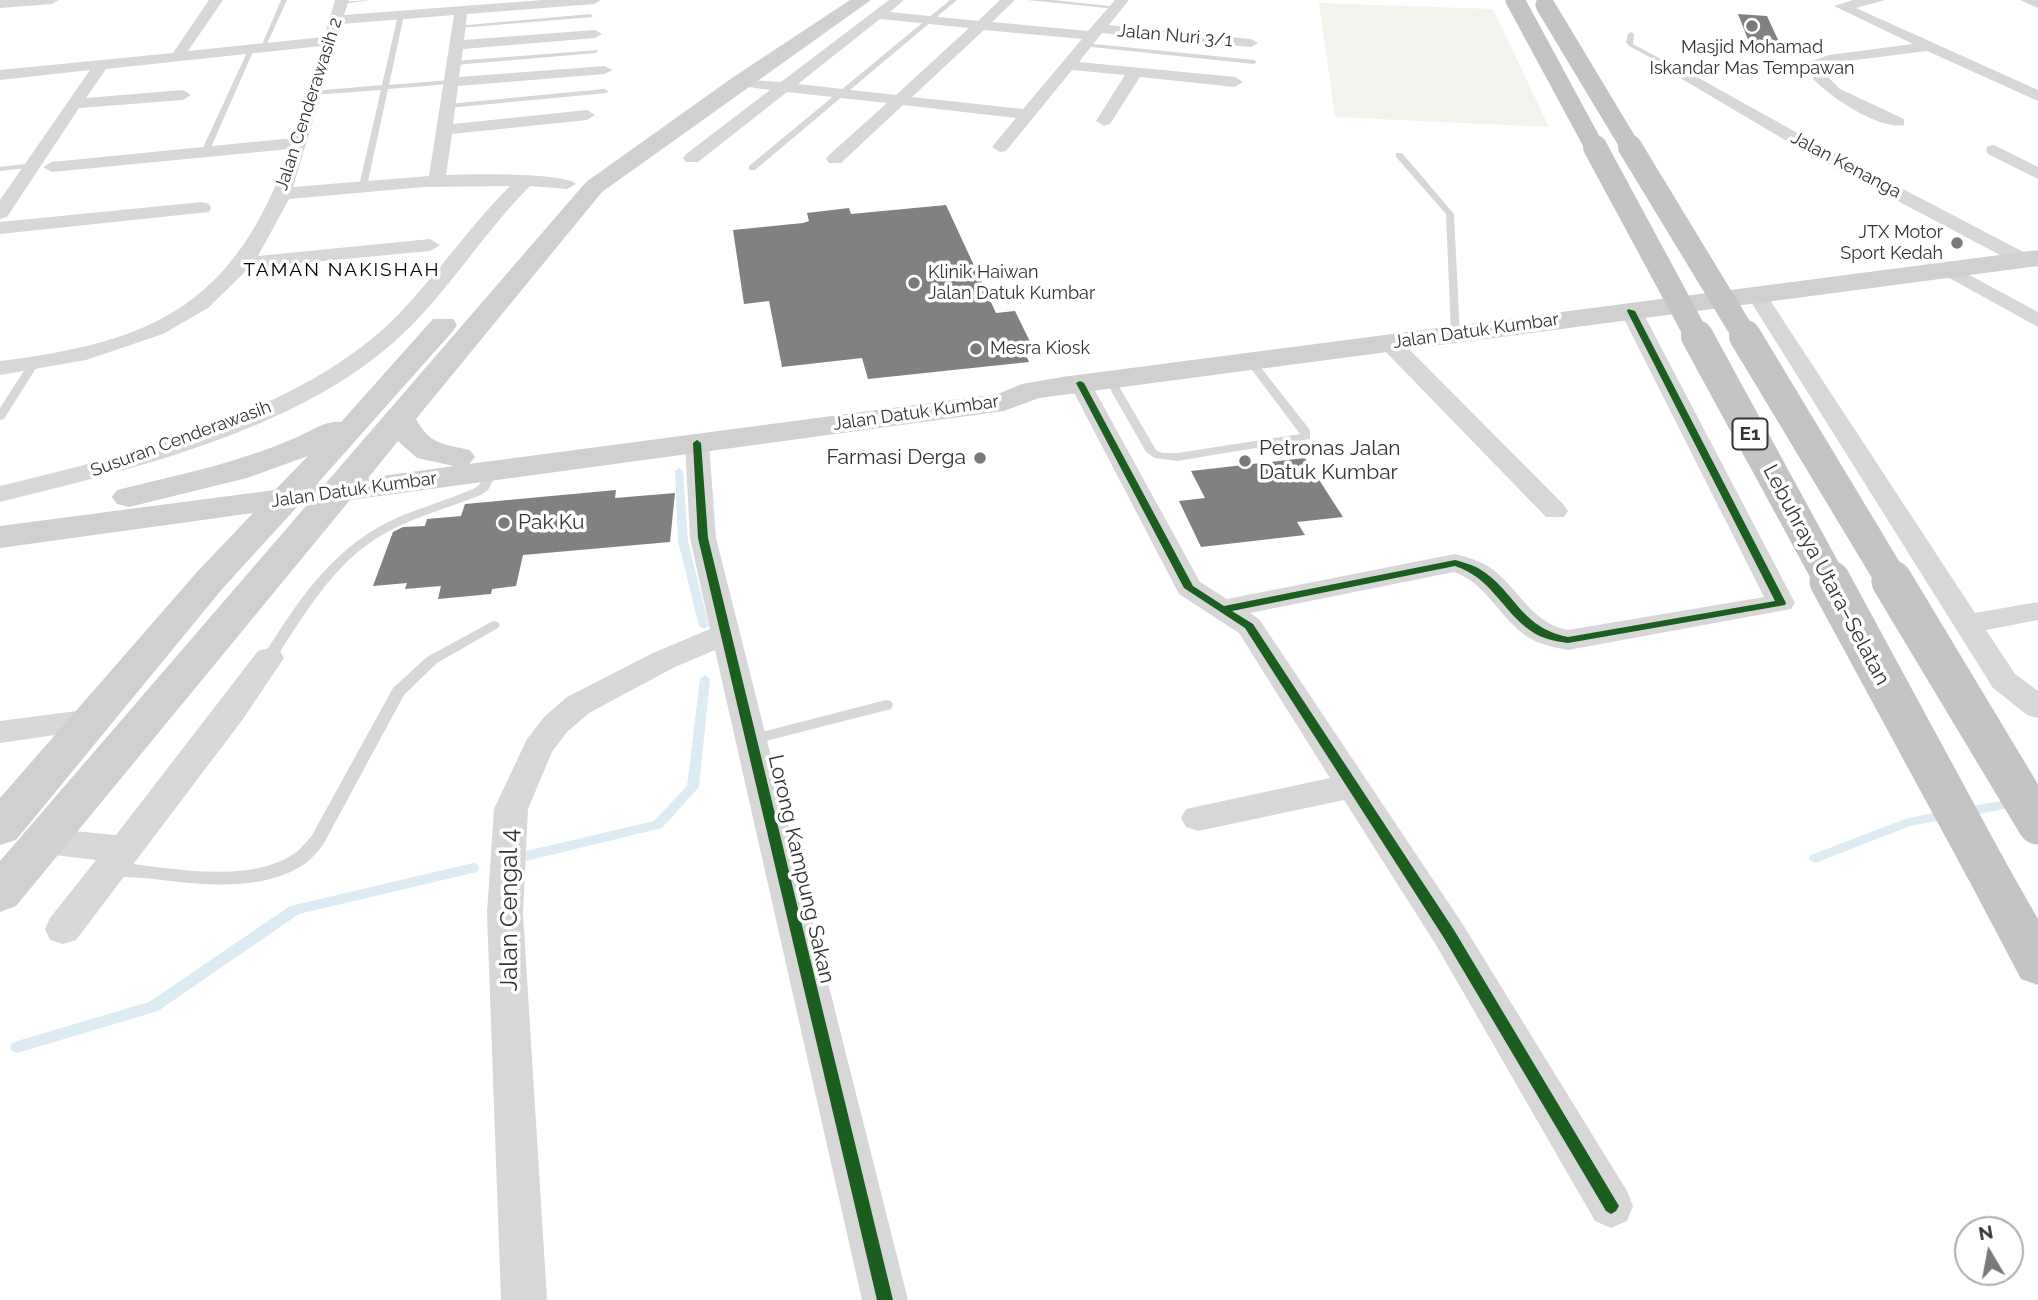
<!DOCTYPE html>
<html>
<head>
<meta charset="utf-8">
<style>
	body { margin:0 }
	#map { position:relative; width:2038px; height:1300px; overflow:hidden; background:#fff; font-family:Raleway,sans-serif }
	canvas { display:block }
	.north { position:absolute; left:1954px; top:1216px; width:70px; height:70px; box-sizing:border-box; background:#fff; border:2px solid #adadad; border-radius:50%; rotate:350deg; font-size:19px; font-weight:700; line-height:28px; text-align:center; color:#333 }
	.north::after { content:''; display:block; margin:auto; width:24px; height:32px; background:#7a7a7a; clip-path:polygon(50% 0,100% 100%,50% 72%,0 100%) }
</style>
</head>
<body>
<div id="map">
<canvas width="2038" height="1300"></canvas>
<div class="north">N</div>
</div>
<script>
const context = document.querySelector('canvas').getContext('2d');
context.lineJoin = 'round';
function fillPath(path, color) { context.fillStyle = color; context.fill(path, 'evenodd'); }
function trace(path, color, width, dash) { context.strokeStyle = color; context.lineWidth = width; context.lineCap = dash ? 'butt' : 'round'; context.setLineDash(dash || []); context.stroke(path); }
function write(font, color, halo, rows, align = 'center') {
  context.font = font + ' Raleway,sans-serif'; context.lineWidth = 7; context.setLineDash([]); context.textBaseline = 'middle'; context.strokeStyle = halo; context.fillStyle = color; for (const [text, x, y, turn = 0] of rows) {
    context.save(); context.translate(x, y); context.rotate((+turn || 0) * Math.PI / 180); context.textAlign = isNaN(turn) ? turn : align; if (halo) context.strokeText(text, 0, 0); context.fillText(text, 0, 0); context.restore();
  }
}
fillPath(new Path2D(`
	M1319,3l174,6 56,118 -214,-10z`), '#f1f5ed');
fillPath(new Path2D(`
	M679,468l4,3 5,70 21,85 -5,3 -5,-3 -21,-85 -3,-70z
	M705,675l5,4 -11,108 -37,41 -140,34 -4,-2 -2,-3 2,-3 4,-2 132,-31 33,-35 13,-107z
	M2014,799l4,1 2,3 -2,3 -54,11 -4,-2 -2,-3 2,-3 4,-2z
	M1948,810l4,2 2,3 -2,3 -42,8 -95,37 -4,-2 -2,-3 2,-3 94,-36z
	M473,863l4,1 2,4 -2,4 -178,42 -141,97 -141,42 -5,-2 -2,-4 2,-4 5,-2 132,-39 141,-96z`), '#ddebf3');
fillPath(new Path2D(`
	M1738,14l29,2 13,28 -31,-2z
	M946,205l50,108 19,-2 21,43 -10,1 3,7 -161,17 -6,-21 -80,9 -13,-66 -25,3 -11,-74 70,-7 6,-2 -2,-8 42,-5 2,6z
	M1305,458l38,59 -46,5 8,13 -104,12 -22,-46 26,-3 -14,-27z
	M616,490l-1,8 60,-5 -5,49 -147,13 -7,31 -24,3 -1,5 -53,5 3,-13 -36,3 2,-6 -34,3 20,-54 10,-5 22,-1 2,-7 34,-3 4,-12z`), '#818181');
fillPath(new Path2D(`
	M281,0h6l-21,46 -5,1z
	M372,0l-30,4 -3,-2z
	M950,0h7l-202,170h-6v-4z
	M1027,0h26l66,7 -3,2z
	M401,13l3,2 -15,70 61,-5 4,2 -4,2 -62,5 -21,97 -4,3 -4,-3 22,-96 -68,5 -4,-2 4,-2 69,-6 16,-70z
	M591,14l2,3 -134,11 -3,-2z
	M1631,32l3,2 -1,10 39,21v2h-4l-39,-21 -3,-4 2,-8z
	M1084,43l170,17 3,2 -3,2 -172,-18z
	M250,46l5,1 -46,105 -7,2 -1,-2z
	M598,50l-2,3 -141,12 -3,-2 3,-2z
	M604,89l4,2 -1,2 -159,15 -4,-2 4,-2z
	M1396,153h6l52,61 6,122 -9,-2 -5,-120 -50,-57z
	M33,163h3v4l-36,4v-4z
	M1251,359l4,1 55,70v9l-133,22 -22,-3 -9,-6 -41,-72 1,-2h8l42,72 6,3h15l123,-19 -54,-72z
	M33,362l5,3 -34,54 -4,1v-12l29,-45z
	M492,467l6,4 -10,19 -7,5c-35,14 -72,23 -104,43 -46,29 -74,79 -103,123h-10l-2,-3c33,-53 68,-107 126,-136 27,-13 57,-21 85,-33l6,-4 9,-17z
	M493,621l5,1 2,3 -2,3 -61,35 -33,32 -81,150c-6,7 -12,15 -20,20 -43,27 -101,20 -149,14 -16,-2 -34,-1 -49,-6l-2,-5 2,-5 6,-2c53,6 133,24 181,-6 7,-4 13,-12 19,-18l82,-149 34,-31z
	M886,700l5,1 2,4 -2,4 -141,36 -5,-1 -3,-4 3,-4 5,-1z`), '#d7d7d7');
fillPath(new Path2D(`
	M0,0h59l-7,4 -52,4z
	M209,0h14l-35,51 136,-14 11,-37h14l-5,15 199,-15h58l-7,4 -127,10 -3,26 131,-10 7,4 -7,4 -132,11 -4,28 146,-11 7,4 -7,4 -147,12 -5,38 134,-14 8,5 -8,5 -135,14 -6,41c21,-1 119,-3 130,9l-9,5 -37,-3c-43,43 -75,95 -117,138 -101,104 -276,144 -413,178v-16c131,-32 302,-73 399,-172 39,-41 71,-88 111,-128l-86,1 -135,12 -31,57 172,-17 10,6 -10,6 -181,17 -41,40 -45,26 -77,26 -86,15v-14c157,-19 235,-58 290,-212l-238,23 -9,-5 9,-5 241,-24 28,-92 -215,23 -20,29 97,-8 8,5 -8,5 -104,8 -72,109 -7,2v-19l90,-130 -90,10v-10l173,-17zM454,15l-25,161 -136,11 49,-163z
	M889,0h15l-14,12 88,9 22,-21h15l-23,22 96,9 27,-31h14l-20,25 142,14 7,4 -7,4 -149,-14 -23,29 156,15 8,5 -8,5 -95,-10 -30,47 -6,2 -8,-5 29,-46 -53,-5 -66,81 -6,1 -8,-5 24,-29 -113,-13 -62,58h-12l-3,-4 3,-4 58,-52 -100,-11 -89,70h-12l-3,-4 3,-4 84,-64 -36,-5v-6l47,3zM880,19l89,9 -73,67 -98,-11zM984,30l98,9 -59,70 -111,-12z
	M1853,0h32l-29,8 182,82v11l-111,-50 -95,12 -13,5 21,21 64,30v6c-25,6 -90,-36 -100,-59l2,-3 23,-8 84,-11 -79,-38z
	M2020,0h18v8z
	M1670,62l149,83 212,111 3,4 -10,6 -7,-2 -210,-111 -142,-84 -2,-3z
	M1994,145l44,22v12l-50,-25 -2,-4 2,-4z
	M202,202l7,2 2,4 -2,4 -209,22v-12z
	M1949,264l89,48v15l-96,-53 -3,-4z
	M1756,288l10,6 209,319 63,-11v18l-52,10 29,44 23,17v27l-11,-3 -34,-27 -247,-394z
	M1631,305l11,6 153,292 -4,6 -223,41c-16,-3 -32,-6 -46,-17 -24,-19 -38,-51 -68,-61l-204,41 9,6 203,304 165,268 6,15 -6,15 -16,7 -16,-7 -159,-276 -92,-145 -146,31 -12,-4 -5,-9 5,-9 144,-31 -91,-145 -60,-39 -110,-211 11,-7 8,2 112,204 27,17 228,-45c15,4 29,8 41,18 24,20 38,52 72,58l196,-33 -144,-286z
	M1390,336l8,2 166,167 4,6 -4,6h-18l-164,-169 -3,-5 3,-5z
	M697,436l9,2 3,5 7,95 192,762h-46l-147,-650 -40,17 -86,46 -22,19 -15,20 -24,57 -5,104 24,387h-46l-14,-387 7,-104 33,-70 18,-23 22,-19 86,-44 57,-24 -20,-91 -5,-95 3,-5z
	M269,648l11,3 4,7 -41,61 -167,221 -13,4 -13,-4 -5,-11 5,-11 46,-58 -66,-8 -5,-10 5,-10 12,-4 74,7 142,-184z
	M92,709l11,3 5,8 -5,8 -103,15v-22z`), '#d7d7d7');
fillPath(new Path2D(`
	M850,0h21l-269,192 -186,227c14,26 28,25 54,31l5,7 -6,7 529,-70 24,-10 40,-7 976,-127v16l-976,129 -23,3 -35,13 -654,89 -334,406 -16,6v-51l306,-355 -9,1 -74,81 -207,252 -16,5v-47l197,-226 56,-59 -253,35v-22l275,-36 33,-34 -61,22 -118,29 -12,-3 -5,-7 5,-7c61,-15 121,-27 178,-52 15,-6 30,-18 46,-16l92,-103h20l4,6 -4,6 -136,153 9,-1 260,-301 146,-104zM398,441l19,17 37,8 -86,12z`), '#d0d0d0');
fillPath(new Path2D(`
	M1985,849l16,5 37,65v66l-17,-6 -59,-112 7,-13z`), '#c4c4c4');
trace(new Path2D(`
	M1515,0l80,148
	M1545,5l86,143`), '#c4c4c4', 19);
trace(new Path2D(`
	M1595,147l103,191
	M1630,147l116,191`), '#c4c4c4', 24);
trace(new Path2D(`
	M1697,336l134,246
	M1745,336l148,246`), '#c4c4c4', 32);
trace(new Path2D(`
	M1830,581l155,286
	M1892,581l146,243`), '#c4c4c4', 41);
fillPath(new Path2D(`
	M1628,309l7,2 151,292 -1,2 -217,38c-13,-2 -26,-4 -37,-12 -30,-21 -39,-53 -76,-65l-223,45 21,13 201,306 162,271 3,5 -3,5 -5,3 -5,-3 -162,-273 -199,-310 -61,-40 -108,-205 4,-2 4,2 109,203 31,20 231,-46c7,2 15,4 21,7 39,21 42,60 92,70l207,-36 -148,-290z
	M697,440l4,3 7,95 185,762h-16l-179,-762 -5,-95z`), '#1b5e20');
for (const [x, y, r, color] of [
	[1752,26,7,"#7a7a7a"],
	[1957,243,7,"#7a7a7a"],
	[914,283,7,"#7a7a7a"],
	[976,349,7,"#7a7a7a"],
	[980,458,7,"#7a7a7a"],
	[1245,461,7,"#7a7a7a"],
	[504,523,7,"#7a7a7a"]
]) { const dot = new Path2D(); dot.arc(x, y, r, 0, 2 * Math.PI); context.fillStyle = color; context.fill(dot); trace(dot, '#fff', 2.5); }
write('18px', '#333', '#fff', [
	["Jalan Nuri 3/1",1175,36,5],
	["Jalan Cenderawasih 2",309,104,-72],
	["Jalan Kenanga",1846,165,28],
	["Jalan Datuk Kumbar",1476,331,-8],
	["Jalan Datuk Kumbar",916,413,-8],
	["Susuran Cenderawasih",181,439,-20],
	["Jalan Datuk Kumbar",354,490,-8]
]);
write('18px', '#333', '#fff', [
	["Masjid Mohamad",1752,48,"center"],
	["Iskandar Mas Tempawan",1752,69,"center"],
	["JTX Motor",1943,233,"right"],
	["Sport Kedah",1943,254,"right"],
	["Klinik Haiwan",928,273],
	["Jalan Datuk Kumbar",928,294],
	["Mesra Kiosk",990,349]
], 'left');
context.letterSpacing = '2px';
write('19px', '#000', '#fff', [
	["TAMAN NAKISHAH",342,270]
]);
context.letterSpacing = '0px';
for (const [x, y, w] of [
	[1750,434,35]
]) { const box = new Path2D(); box.roundRect(x - w / 2, y - 15.5, w, 31, 5); context.fillStyle = '#fff'; context.fill(box); trace(box, '#333', 2); }
write('bold 19px', '#333', null, [
	["E1",1750,434]
]);
write('21px', '#333', '#fff', [
	["Petronas Jalan",1259,449],
	["Datuk Kumbar",1259,473],
	["Farmasi Derga",966,458,"right"],
	["Pak Ku",518,523]
], 'left');
write('21px', '#333', '#fff', [
	["Lebuhraya Utara–Selatan",1826,575,62],
	["Lorong Kampung Sakan",801,869,77]
]);
write('24px', '#333', '#fff', [
	["Jalan Cengal 4",510,910,-90]
]);
</script>
</body>
</html>
